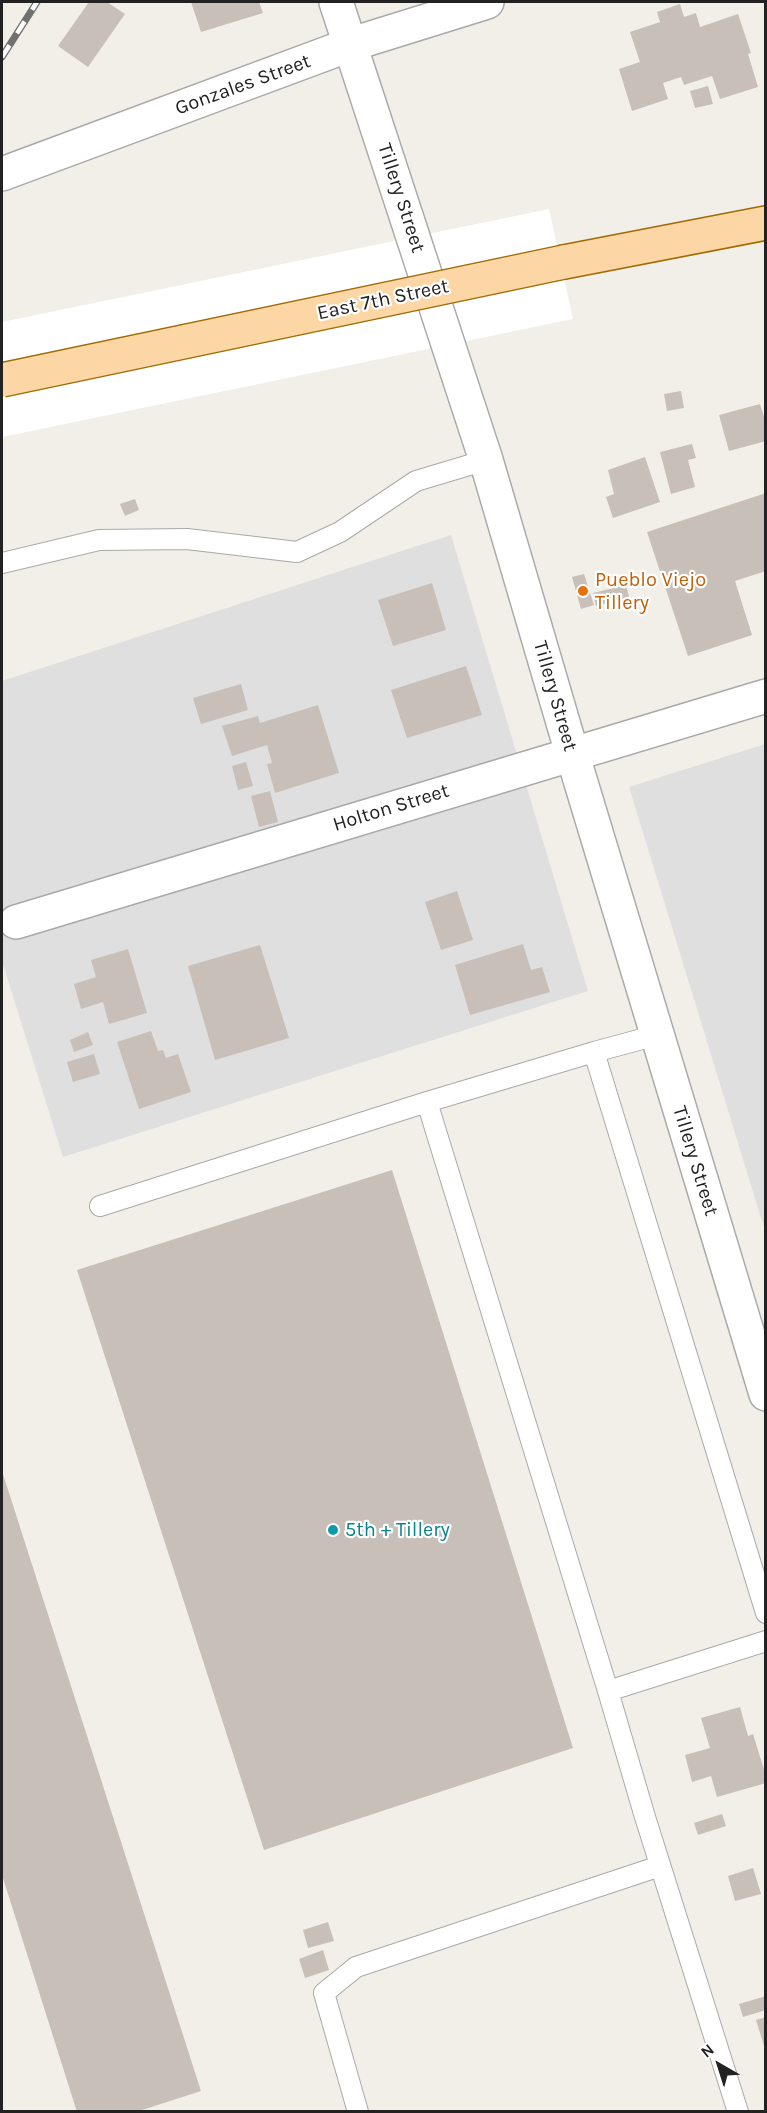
<!DOCTYPE html>
<html>
<head>
<meta charset="utf-8">
<style>
	body { margin:0 }
	#map { position:relative; width:767px; height:2113px; overflow:hidden; background:#f2efe9; font-family:Karla,sans-serif }
	canvas { display:block }
	.frame { position:absolute; inset:0; border:3px solid #222; pointer-events:none }
	.north { position:absolute; left:689px; top:2035px; width:60px; height:60px; -webkit-text-stroke:4px #fff; paint-order:stroke; rotate:321deg; font-size:16px; font-weight:700; line-height:24px; text-align:center; color:#222 }
	.north::after { content:''; display:block; margin:auto; width:21px; height:27px; background:#222; clip-path:polygon(50% 0,100% 100%,50% 72%,0 100%) }
</style>
</head>
<body>
<div id="map">
<canvas width="767" height="2113"></canvas>
<div class="frame"></div>
<div class="north">N</div>
</div>
<script>
const context = document.querySelector('canvas').getContext('2d');
context.lineJoin = 'round';
function fillPath(path, color) { context.fillStyle = color; context.fill(path, 'evenodd'); }
function trace(path, color, width, dash) { context.strokeStyle = color; context.lineWidth = width; context.lineCap = dash ? 'butt' : 'round'; context.setLineDash(dash || []); context.stroke(path); }
function write(font, color, halo, rows, align = 'center') {
  context.font = font + ' Karla,sans-serif'; context.lineWidth = 4.5; context.setLineDash([]); context.textBaseline = 'middle'; context.strokeStyle = halo; context.fillStyle = color; for (const [text, x, y, turn = 0] of rows) {
    context.save(); context.translate(x, y); context.rotate((+turn || 0) * Math.PI / 180); context.textAlign = isNaN(turn) ? turn : align; if (halo) context.strokeText(text, 0, 0); context.fillText(text, 0, 0); context.restore();
  }
}
fillPath(new Path2D(`
	M451,535l137,456 -525,166 -61,-196v-280z
	M765,744h1l-1,487 -136,-444z`), '#e0dfdf');
fillPath(new Path2D(`
	M549,209l24,110 -571,118v-115z`), '#fff');
fillPath(new Path2D(`
	M89,2h18l18,12 -37,53 -30,-21z
	M191,2h68l4,11 -62,19z
	M680,4l4,13 12,-4 4,14 38,-13 13,39 -3,1 10,33 -38,12 -8,-23 -28,9 -3,-8 -18,6 5,16 -36,12 -13,-42 21,-7 -10,-30 30,-10 -3,-10z
	M708,86l5,18 -18,4 -5,-17z
	M681,391l3,17 -17,3 -3,-17z
	M760,404l6,19v18l-37,10 -10,-36z
	M692,444l4,14 -8,2 7,27 -24,7 -11,-42z
	M645,457l15,45 -47,16 -7,-21 8,-3 -6,-24z
	M766,493v78l-31,10 17,54 -64,21 -41,-124z
	M135,499l4,11 -14,6 -5,-12z
	M584,574l10,31 -13,4 -9,-32z
	M432,583l14,47 -53,16 -15,-46z
	M626,585l3,12 -33,9 -3,-13z
	M466,666l16,49 -75,23 -16,-48z
	M241,684l7,26 -47,14 -8,-26z
	M318,705l21,68 -64,20 -8,-29 5,-1 -5,-18 -35,11 -10,-30 36,-10 2,7z
	M246,762l7,24 -15,4 -6,-24z
	M270,791l8,31 -19,5 -8,-31z
	M457,891l16,49 -32,10 -16,-48z
	M523,944l8,26 11,-3 8,25 -80,23 -15,-50z
	M260,945l29,93 -74,22 -27,-94z
	M128,949l19,64 -38,11 -6,-22 -22,7 -7,-25 22,-7 -5,-17z
	M151,1031l7,20 5,-1 3,8 12,-4 13,38 -52,17 -22,-67z
	M88,1032l5,13 -19,7 -4,-12z
	M94,1054l6,20 -27,8 -6,-20z
	M392,1170l181,578 -309,102 -187,-580z
	M2,1471l199,620 -65,21h-59l-75,-237z
	M740,1707l8,29 5,-2 13,42v7l-49,14 -6,-21 -19,6 -7,-27 25,-7 -9,-30z
	M722,1814l4,12 -28,9 -4,-12z
	M753,1868l8,26 -26,7 -7,-25z
	M328,1922l6,19 -26,7 -5,-18z
	M323,1950l6,20 -24,8 -6,-19z
	M766,1996v14l-23,7 -4,-13z
	M766,2017v32h-1l-9,-29z`), '#c7bfb8');
const service = new Path2D(`
	M2,563l97,-23 88,-1 110,13 43,-20 76,-51 70,-21
	M594,1052l63,-17
	M100,1206l327,-104
	M608,1691l-181,-589 167,-50 172,561
	M358,2112l-34,-119 32,-26 304,-101
	M738,2112l-93,-295 -37,-126 158,-50`);
const minor = new Path2D(`
	M2,174l350,-130 135,-42
	M16,922l750,-226`);
const tertiary = new Path2D(`
	M336,2l150,458 86,293 194,641`);
const primary = new Path2D(`
	M564,262l202,-39`);
trace(service, '#a9a9a9', 22);
trace(minor, '#a9a9a9', 36);
trace(tertiary, '#a9a9a9', 36);
trace(primary, '#a06b00', 36);
trace(service, '#fff', 20);
trace(minor, '#fff', 33);
trace(tertiary, '#fff', 33);
trace(primary, '#fcd6a4', 33);
const rail = new Path2D(`
	M2,57l35,-55`);
trace(rail, '#707070', 7);
trace(rail, '#fff', 4.5, [14]);
const primaryBridge = new Path2D(`
	M2,380l562,-118`);
trace(primaryBridge, '#a06b00', 36, []);
trace(primaryBridge, '#fcd6a4', 33);
for (const [x, y, r, color] of [
	[583,591,6,"#e8710a"],
	[333,1530,6,"#0f9aa8"]
]) { const dot = new Path2D(); dot.arc(x, y, r, 0, 2 * Math.PI); context.fillStyle = color; context.fill(dot); trace(dot, '#fff', 2); }
write('20px', '#222', '#fff', [
	["Gonzales Street",243,85,-20],
	["Tillery Street",401,198,72],
	["East 7th Street",383,300,-12],
	["Tillery Street",555,696,74],
	["Holton Street",391,808,-17],
	["Tillery Street",695,1161,73]
]);
write('20px', '#c56008', '#fff', [
	["Pueblo Viejo",595,580],
	["Tillery",595,603]
], 'left');
write('20px', '#0d838f', '#fff', [
	["5th + Tillery",345,1530]
], 'left');
</script>
</body>
</html>
